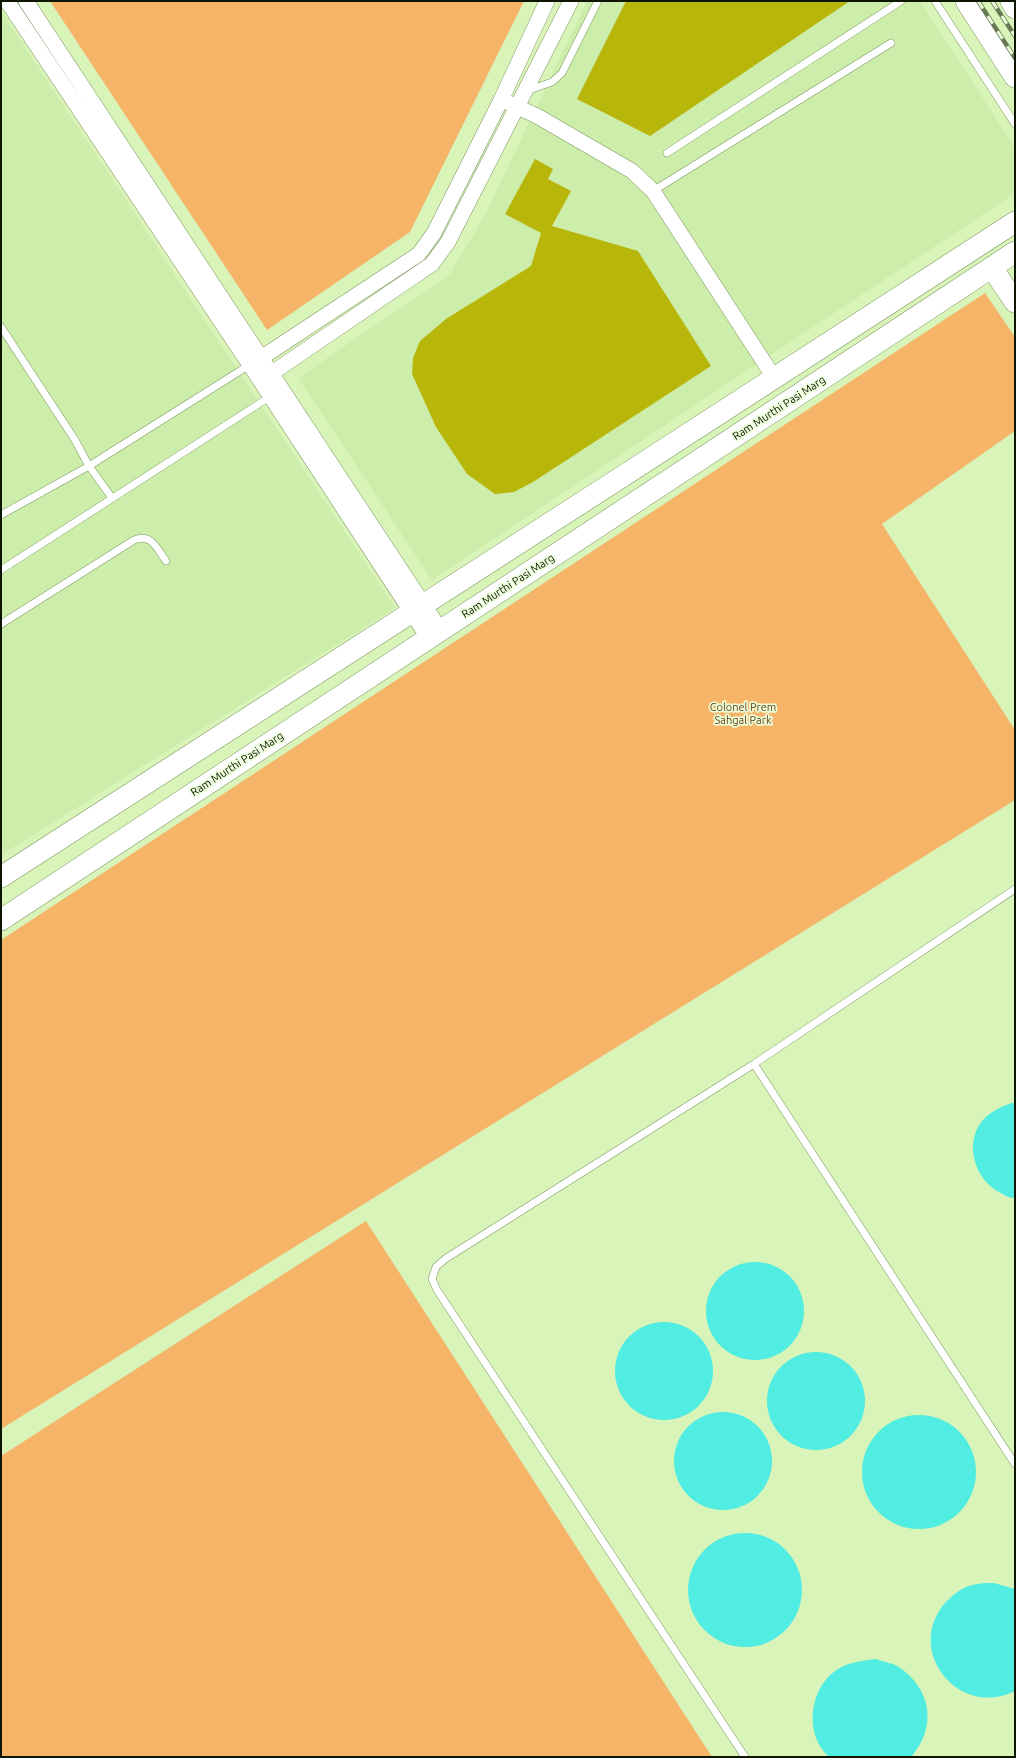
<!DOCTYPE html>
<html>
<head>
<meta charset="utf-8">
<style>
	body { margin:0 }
	#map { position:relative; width:1016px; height:1758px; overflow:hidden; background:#d8f4b9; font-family:Ubuntu,sans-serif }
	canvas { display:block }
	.frame { position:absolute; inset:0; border:2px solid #0d1602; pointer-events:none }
</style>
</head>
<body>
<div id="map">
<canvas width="1016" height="1758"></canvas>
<div class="frame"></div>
</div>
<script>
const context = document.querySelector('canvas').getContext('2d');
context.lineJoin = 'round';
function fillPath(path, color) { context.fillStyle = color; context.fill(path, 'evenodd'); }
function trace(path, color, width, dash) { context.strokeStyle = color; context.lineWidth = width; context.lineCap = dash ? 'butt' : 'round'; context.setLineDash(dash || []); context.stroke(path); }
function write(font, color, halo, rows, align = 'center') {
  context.font = font + ' Ubuntu,sans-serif'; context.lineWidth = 3.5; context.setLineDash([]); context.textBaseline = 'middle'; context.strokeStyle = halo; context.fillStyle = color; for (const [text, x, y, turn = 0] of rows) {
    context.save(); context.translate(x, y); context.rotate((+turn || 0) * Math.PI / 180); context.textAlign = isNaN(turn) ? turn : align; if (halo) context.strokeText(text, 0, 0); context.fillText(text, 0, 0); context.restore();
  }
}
fillPath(new Path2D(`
	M587,1h333l95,147v45l-583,387 -134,-202 151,-103 36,-60z
	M1,11l394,597 -394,247z`), '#cdedaa');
fillPath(new Path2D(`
	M50,1h474l-114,231 -143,98z
	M985,293l30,44v94l-133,93 133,206v70l-1014,629v-489z
	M366,1221l346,536h-711v-301z`), '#f5b468');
fillPath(new Path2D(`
	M1015,1102v96c-5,0 -10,-2 -14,-5 -26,-12 -38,-50 -18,-73 9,-10 20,-14 32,-18z
	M706 1311a49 49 0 1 1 98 0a49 49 0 1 1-98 0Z
	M615 1371a49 49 0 1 1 98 0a49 49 0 1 1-98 0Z
	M767 1401a49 49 0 1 1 98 0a49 49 0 1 1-98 0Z
	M674 1461a49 49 0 1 1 98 0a49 49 0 1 1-98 0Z
	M862 1472a57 57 0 1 1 114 0a57 57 0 1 1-114 0Z
	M688 1590a57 57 0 1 1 114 0a57 57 0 1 1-114 0Z
	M994,1583l21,6v102c-56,28 -111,-40 -70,-88 8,-8 17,-16 28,-18 7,-2 15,-2 21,-2z
	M876,1659c7,3 17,4 23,8 33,23 38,60 12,90h-82c-25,-22 -20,-67 6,-86 12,-9 27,-10 41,-12z`), '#51ece2');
fillPath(new Path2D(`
	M626,1h224l-200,135 -73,-37z
	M535,159l18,10 -5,10 23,12 -19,35 86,25 73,115 -178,116 -19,10 -19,2 -28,-20 -31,-47 -24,-53 1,-16 7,-17 26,-22 85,-53 10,-33 -36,-19z`), '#b9b60b');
const lane = new Path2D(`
	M935,1l80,123
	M526,91l26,-9 10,-9 36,-72
	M667,153l234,-152
	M653,191l238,-148
	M1,327l74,113 14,26 23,32
	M1,515l88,-49 162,-102
	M1,570l270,-174
	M1,624l133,-84c18,-7 23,9 32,21
	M754,1064l261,400
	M745,1757l-308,-467 -5,-11 4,-12 9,-8 309,-195 261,-175`);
const street = new Path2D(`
	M7,1l243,364 179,274
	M26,1l415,630
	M509,103l28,13 95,55 21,20 122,188
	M261,358l158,-104 15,-21 67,-133 46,-99
	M272,373l160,-109 16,-22 123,-241`);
const secondary = new Path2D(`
	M966,1l49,76
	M1011,1l4,7
	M992,268l23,34
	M1,877c338,-219 677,-435 1014,-655
	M1,920l1014,-668`);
trace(lane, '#7e9760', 8);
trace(street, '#7e9760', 16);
trace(secondary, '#7e9760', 22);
trace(lane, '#fff', 7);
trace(street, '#fff', 15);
trace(secondary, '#fff', 21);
const rail = new Path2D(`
	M978,1l37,57
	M992,1l23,35`);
trace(rail, '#677953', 4.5);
trace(rail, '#ecfdda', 3, [9]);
write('11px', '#0d1602', '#ecfdda', [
	["Ram Murthi Pasi Marg",779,408,-33],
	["Ram Murthi Pasi Marg",508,586,-33],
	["Ram Murthi Pasi Marg",237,764,-33]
]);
write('11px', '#654114', '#ecfdda', [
	["Colonel Prem",743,707],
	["Sahgal Park",743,720]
]);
</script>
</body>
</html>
